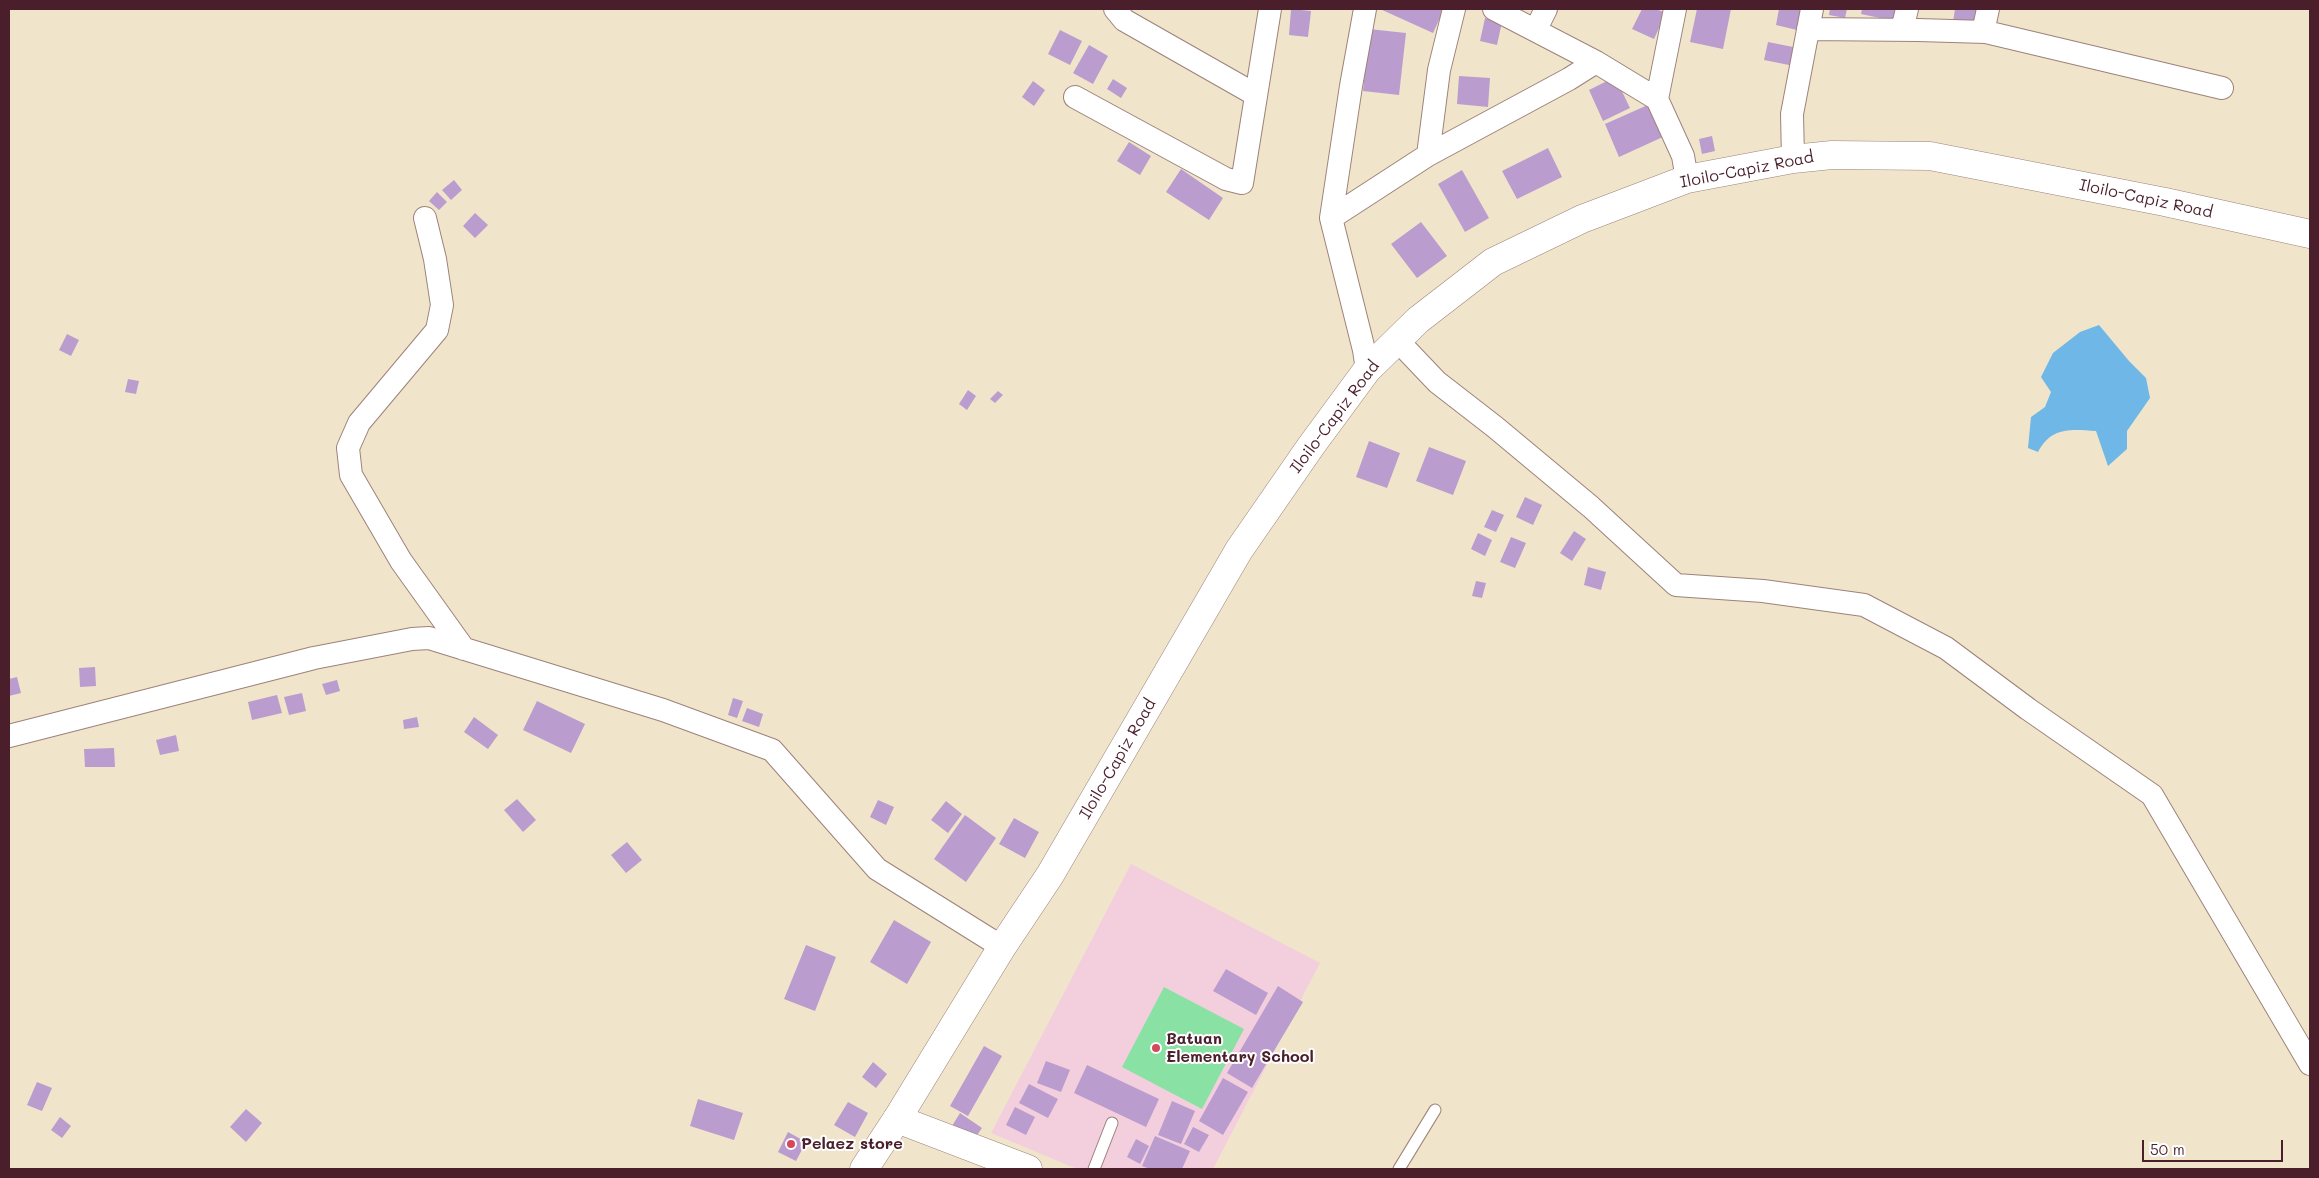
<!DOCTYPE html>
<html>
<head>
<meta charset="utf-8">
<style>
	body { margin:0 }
	#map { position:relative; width:2319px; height:1178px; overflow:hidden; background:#f0e5ca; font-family:Mali,sans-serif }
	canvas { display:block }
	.frame { position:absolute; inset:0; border:10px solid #4a1f2b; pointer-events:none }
	.scale { position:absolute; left:2142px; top:1140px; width:141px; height:22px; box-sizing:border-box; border:2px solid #4a1f2b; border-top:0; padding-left:6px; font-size:15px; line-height:18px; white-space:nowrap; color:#4a1f2b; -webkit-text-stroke:4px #fff; paint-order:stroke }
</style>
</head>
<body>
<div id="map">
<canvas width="2319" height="1178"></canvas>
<div class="frame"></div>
<div class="scale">50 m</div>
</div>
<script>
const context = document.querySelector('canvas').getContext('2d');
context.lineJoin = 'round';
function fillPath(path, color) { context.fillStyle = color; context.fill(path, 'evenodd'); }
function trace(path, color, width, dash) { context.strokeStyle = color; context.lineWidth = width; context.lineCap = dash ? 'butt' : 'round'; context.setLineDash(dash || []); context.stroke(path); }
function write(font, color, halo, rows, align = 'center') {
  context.font = font + ' Mali,sans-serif'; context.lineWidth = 4; context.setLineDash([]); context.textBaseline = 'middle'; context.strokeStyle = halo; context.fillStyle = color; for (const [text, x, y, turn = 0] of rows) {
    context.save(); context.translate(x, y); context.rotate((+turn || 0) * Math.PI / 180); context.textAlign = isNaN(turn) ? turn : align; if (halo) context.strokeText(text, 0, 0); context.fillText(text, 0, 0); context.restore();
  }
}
fillPath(new Path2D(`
	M1131,864l189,99 -107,206h-136l-86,-36z`), '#f3cfde');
fillPath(new Path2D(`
	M1164,987l80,42 -42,80 -80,-42z`), '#89e1a4');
fillPath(new Path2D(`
	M2099,325l30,36 17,17 4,20 -23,33v18l-19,17 -12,-35c-26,-2 -45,-4 -58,21l-10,-4 3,-31 14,-10 6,-15 -10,-15 12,-24 27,-21z`), '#6eb7e6');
fillPath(new Path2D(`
	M1291,9l20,2 -3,26 -19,-2z
	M1380,9h64l-11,24z
	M1642,9h14l10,4 -12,26 -22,-10z
	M1697,9h34l-8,40 -33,-7z
	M1779,9h23l-5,21 -21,-5z
	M1830,9h17l-2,9 -16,-3z
	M1862,9h34l-2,12 -33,-7z
	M1955,9h28l-3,18 -27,-5z
	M1485,18l17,4 -5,23 -17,-4z
	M1369,29l37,4 -7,62 -36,-4z
	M1060,30l22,11 -12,24 -22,-11z
	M1768,42l30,6 -4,18 -30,-6z
	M1089,45l19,11 -15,28 -20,-11z
	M1459,76l31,2 -2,29 -31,-3z
	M1615,77l15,31 -27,13 -14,-31z
	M1113,79l14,9 -6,10 -14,-9z
	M1033,81l12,9 -11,16 -12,-9z
	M1650,104l15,32 -46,21 -14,-33z
	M1712,136l3,15 -13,3 -3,-15z
	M1129,142l22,14 -11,19 -23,-14z
	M1548,148l14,29 -45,22 -15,-28z
	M1181,169l42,29 -14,22 -43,-28z
	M1462,170l27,48 -24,14 -27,-48z
	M454,180l8,10 -11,10 -9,-10z
	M437,192l10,10 -8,8 -10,-9z
	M475,213l13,12 -13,13 -12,-12z
	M1421,222l26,34 -30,22 -26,-34z
	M67,334l12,6 -8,16 -12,-6z
	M128,379l11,2 -3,13 -11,-2z
	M968,390l8,6 -9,14 -8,-6z
	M998,391l5,4 -8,8 -5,-4z
	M1369,441l31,12 -13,35 -31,-11z
	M1429,447l37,14 -13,34 -37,-14z
	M1525,497l17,8 -9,20 -17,-8z
	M1492,510l12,5 -8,17 -12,-5z
	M1574,531l12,8 -14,22 -12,-8z
	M1478,533l14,7 -7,16 -14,-7z
	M1511,537l15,6 -11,25 -15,-6z
	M1588,567l18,5 -5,18 -17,-5z
	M1476,581l10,2 -4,15 -10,-2z
	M95,667l1,19 -16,1 -1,-19z
	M17,677l4,16 -12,3v-17z
	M337,680l3,11 -14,4 -4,-11z
	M302,693l4,18 -17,4 -5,-18z
	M277,695l5,18 -30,7 -4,-18z
	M733,698l10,3 -6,17 -9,-3z
	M537,701l48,23 -14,29 -48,-23z
	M747,708l16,6 -4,13 -17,-6z
	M417,717l2,10 -15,2 -1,-9z
	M474,717l24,18 -10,14 -24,-17z
	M176,735l3,16 -19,4 -4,-15z
	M114,748l1,19h-30l-1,-18z
	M517,799l19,21 -13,12 -19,-22z
	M878,800l16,7 -8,18 -16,-8z
	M946,801l16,13 -14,19 -17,-13z
	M965,815l31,23 -30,44 -32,-23z
	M1014,818l25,14 -14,26 -26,-14z
	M627,842l15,18 -16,13 -15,-18z
	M894,920l37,22 -24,42 -37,-22z
	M806,945l30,12 -21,54 -31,-12z
	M1226,969l42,24 -12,22 -43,-24z
	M1278,986l25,16 -51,86 -25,-15z
	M984,1046l18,10 -34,60 -18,-10z
	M1046,1061l24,9 -9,22 -24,-9z
	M873,1062l14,12 -11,14 -14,-11z
	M1087,1065l72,34 -13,28 -72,-34z
	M1223,1078l25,14 -25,43 -24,-14z
	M37,1082l15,6 -10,23 -15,-6z
	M1029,1084l29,15 -10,19 -29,-15z
	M698,1099l45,14 -9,27 -44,-14z
	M1172,1101l23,10 -14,33 -23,-9z
	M848,1102l20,11 -13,24 -21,-12z
	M1015,1107l20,10 -9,18 -20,-10z
	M246,1109l16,14 -16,19 -16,-15z
	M960,1113l22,15 -9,13 -21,-15z
	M60,1117l11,9 -9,12 -11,-8z
	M1193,1127l16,8 -10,17 -15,-8z
	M788,1132l18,10 -10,19 -18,-9z
	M1155,1136l35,15 -8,18h-32l-8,-3z
	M1136,1139l13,7 -9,18 -13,-7z`), '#ba9cce');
const service = new Path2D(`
	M1094,1169l18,-46
	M1399,1169l36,-59`);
const minor = new Path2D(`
	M1115,9l9,11 132,75
	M1365,9l-14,77 -20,132 33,132 3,20
	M1494,9l102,53 61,37 26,57 4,23
	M1532,28l7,-5 7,-14
	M1808,29l110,1 68,2 236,56
	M1902,30l5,-21
	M1983,32l5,-23
	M1075,97l151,82 16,4 28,-174
	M1657,99l18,-90
	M1428,155l11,-85 15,-61
	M1793,159l-1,-45 20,-105
	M425,218l10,41 7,46 -5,25 -78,93 -11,25 3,27 50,86 63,88
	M1331,218l97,-63 141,-76 27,-17
	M1398,341l39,41 58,45 96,80 85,78 87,6 101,14 82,43 82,61 124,86 158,269
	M9,736l305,-78 98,-19 17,-1 234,72 109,40 105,119 125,78`);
const tertiary = new Path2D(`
	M897,1119l131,50`);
const trunk = new Path2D(`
	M864,1169l33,-50 105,-172 48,-72 189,-325 72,-104 56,-76 51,-50 75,-58 89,-43 105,-40 106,-20 39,-4 98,1 235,46 145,32`);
trace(service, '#9d827a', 13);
trace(minor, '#9d827a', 24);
trace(tertiary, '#9d827a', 29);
trace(trunk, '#9d827a', 29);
trace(service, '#fff', 11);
trace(minor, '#fff', 22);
trace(tertiary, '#fff', 28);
trace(trunk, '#fff', 28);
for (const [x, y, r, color] of [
	[1156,1048,5,"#d1495b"],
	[791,1144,5,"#d1495b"]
]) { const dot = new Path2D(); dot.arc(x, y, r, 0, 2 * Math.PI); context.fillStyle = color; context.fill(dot); trace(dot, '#fff', 2); }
write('16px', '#4a1f2b', '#fff', [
	["Iloilo-Capiz Road",1747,170,-11],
	["Iloilo-Capiz Road",2146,199,12],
	["Iloilo-Capiz Road",1335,417,-53],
	["Iloilo-Capiz Road",1118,759,-60]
]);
write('bold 16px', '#4a1f2b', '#fff', [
	["Batuan",1166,1039],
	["Elementary School",1166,1057],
	["Pelaez store",801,1144]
], 'left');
</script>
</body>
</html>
